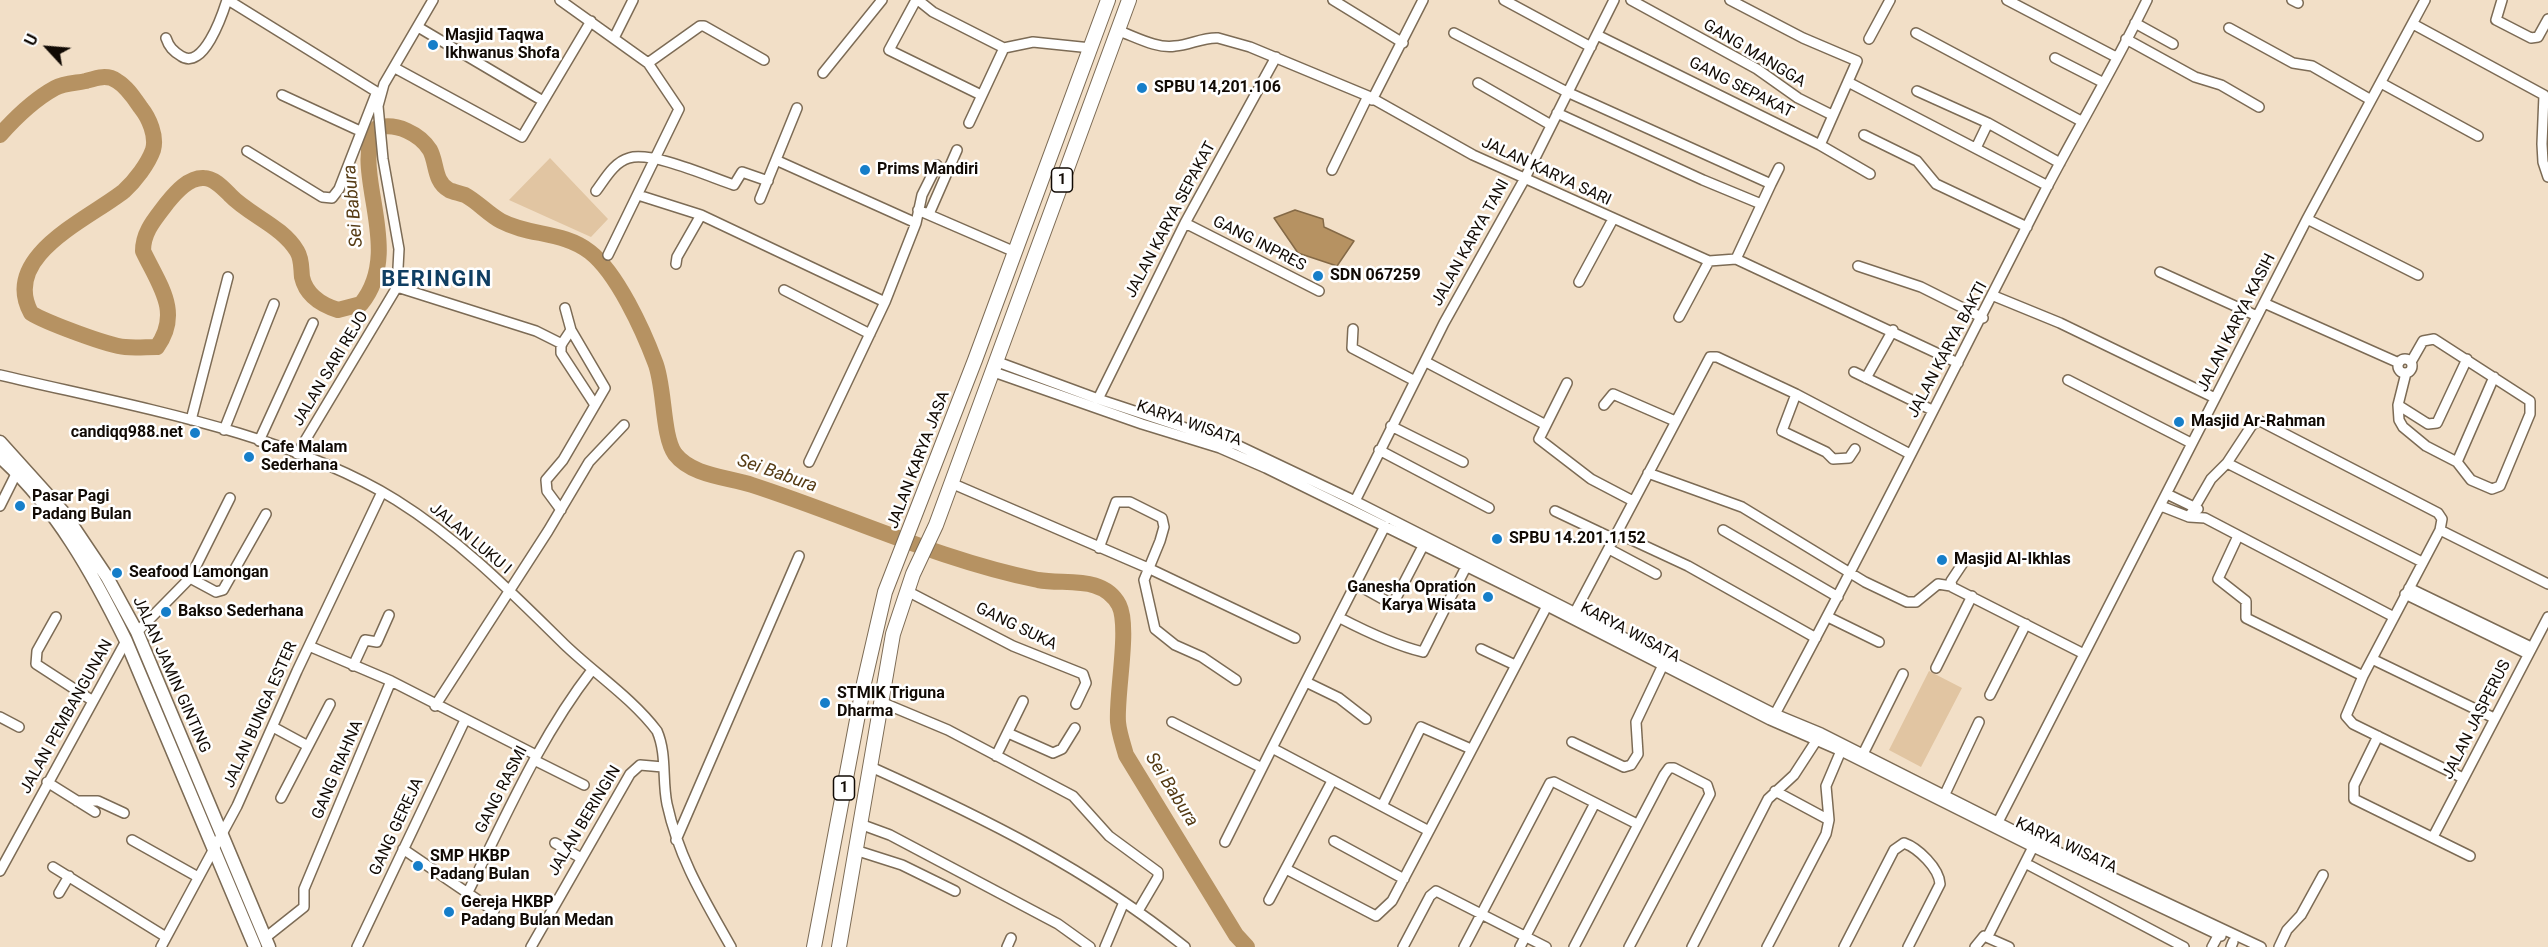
<!DOCTYPE html>
<html>
<head>
<meta charset="utf-8">
<style>
	body { margin:0 }
	#map { position:relative; width:2548px; height:947px; overflow:hidden; background:#f2dfc7; font-family:Roboto,sans-serif }
	canvas { display:block }
	.north { position:absolute; left:18px; top:18px; width:60px; height:60px; -webkit-text-stroke:4px #fff; paint-order:stroke; rotate:296deg; font-size:16px; font-weight:700; line-height:24px; text-align:center; color:#110a04 }
	.north::after { content:''; display:block; margin:auto; width:21px; height:27px; background:#110a04; clip-path:polygon(50% 0,100% 100%,50% 72%,0 100%) }
</style>
</head>
<body>
<div id="map">
<canvas width="2548" height="947"></canvas>
<div class="north">U</div>
</div>
<script>
const context = document.querySelector('canvas').getContext('2d');
context.lineJoin = 'round';
function fillPath(path, color) { context.fillStyle = color; context.fill(path, 'evenodd'); }
function trace(path, color, width, dash) { context.strokeStyle = color; context.lineWidth = width; context.lineCap = dash ? 'butt' : 'round'; context.setLineDash(dash || []); context.stroke(path); }
function write(font, color, halo, rows, align = 'center') {
  context.font = font + ' Roboto,sans-serif'; context.lineWidth = 5; context.setLineDash([]); context.textBaseline = 'middle'; context.strokeStyle = halo; context.fillStyle = color; for (const [text, x, y, turn = 0] of rows) {
    context.save(); context.translate(x, y); context.rotate((+turn || 0) * Math.PI / 180); context.textAlign = isNaN(turn) ? turn : align; if (halo) context.strokeText(text, 0, 0); context.fillText(text, 0, 0); context.restore();
  }
}
fillPath(new Path2D(`
	M550,158l58,61 -17,18 -82,-37z
	M1929,671l33,17 -41,79 -32,-17z`), '#e1c5a2');
const water = new Path2D(`
	M1295,210l28,9 1,8 30,14 -17,25 -39,-13 -24,-35z`);
fillPath(water, '#b69262');
trace(water, '#846946', 1.5);
trace(new Path2D(`
	M0,135c15,-17 35,-36 55,-47 9,-5 22,-5 31,-7 10,-3 21,-7 31,0 10,6 17,17 24,27 8,10 16,28 12,42 -5,14 -18,31 -29,41 -35,28 -124,65 -93,122 14,9 78,33 94,34 10,1 21,0 32,0 25,-35 2,-62 -14,-96 0,-20 13,-33 24,-48 9,-11 22,-26 37,-25 10,0 19,10 26,17 19,20 52,31 67,56 5,8 4,17 5,26 4,18 20,28 36,33l23,-6c45,-55 -13,-136 16,-176 19,-6 43,6 53,22 7,13 4,32 19,40 4,2 11,3 16,5 13,7 23,19 36,26 28,15 62,10 89,31 27,21 53,78 65,110 10,24 7,74 20,92 17,22 53,23 77,31 96,31 187,75 286,95 28,5 65,-5 81,25 11,22 -3,89 -1,117 1,11 5,22 8,33l110,180 11,12`), '#b69262', 16);
const minor = new Path2D(`
	M228,0l152,94
	M560,0l88,63 31,46 -71,146
	M916,0l-27,50 90,44
	M918,0l15,12 71,36 29,-6 58,6
	M1333,0l70,43
	M1504,0l87,47
	M1631,0l126,69 41,29 34,17
	M1730,0l73,38 54,23 -37,84
	M2007,0l109,57
	M2292,0l6,3
	M2502,0l-6,20 35,18 7,-1 10,-18
	M2135,23l38,21
	M2413,24l131,71 -2,49 1,18 5,15
	M418,27l125,74
	M2229,28l64,35 19,3 59,34
	M1119,31c17,6 38,18 56,15 15,-1 28,-9 43,-8l32,9 118,49 105,59 236,106 27,-2 222,104
	M1454,33l113,59 204,92 -35,75
	M1916,33l165,88
	M1597,35l223,110 50,29
	M166,38c3,9 7,13 15,18 22,15 41,-40 46,-56
	M614,38l19,-38
	M1869,39l21,-39
	M2126,39l69,38 26,8 38,22
	M2055,58l47,24
	M648,63l52,-37h4l60,34
	M395,68l127,69 69,-116
	M823,73l59,-73
	M1848,82l200,104
	M1478,83l73,42
	M2381,83l97,53
	M1917,91l71,32
	M282,95l78,36
	M1372,100l51,-100
	M1557,113l146,67 58,24
	M969,123l35,-75
	M1864,135l53,26 19,23 91,43
	M1976,148l12,-25 72,40
	M247,151l75,46 10,1 7,-9 37,-95
	M778,161l138,62
	M1332,170l36,-74
	M1771,184l8,-16
	M596,191c9,-12 18,-29 33,-33 23,-7 81,19 105,27l8,-13 26,9
	M638,195l63,20 184,87
	M760,199l37,-91
	M918,210l97,42
	M929,214l28,-64
	M2307,219l111,56
	M1185,223l134,68
	M676,264l1,-7 24,-42
	M1858,266l63,21 62,31
	M2160,272l97,44
	M1579,282l34,-63
	M397,287l139,44 26,13
	M784,290l86,44
	M1994,296l66,27 155,75
	M2264,303l135,60
	M565,308l6,22 -10,15v8l34,52
	M1679,317l30,-56
	M1353,329l-1,19 63,33
	M2398 366a7 7 0 1 1 14 0a7 7 0 1 1-14 0Z
	M995,361l103,38 139,46 118,56 420,213 46,19 212,107 228,107
	M1426,362l120,63
	M991,371l151,53 78,24 46,20 281,138 223,114 71,31 192,96 188,89
	M1854,372l78,38
	M2406,373l-8,32 1,15 4,7 23,19 31,16 14,18 21,9 8,-3 30,-72v-13l-96,-62 -11,2 -12,21
	M0,375c126,30 286,57 396,125 64,40 115,92 168,144 30,29 68,54 93,87 10,23 5,49 10,73 12,55 37,95 64,143
	M1866,378l27,-48
	M2068,380l123,63
	M1567,383l-28,56 52,40 42,22
	M1796,394l114,60
	M1098,399l87,-176 91,-166
	M1604,405l9,-11 62,27
	M2398,405l30,19 9,-1 30,-64
	M191,420l37,-143
	M1391,426l72,36
	M224,430l50,-126
	M259,441l54,-118
	M1379,450l110,58
	M297,454l100,-167 2,-38 -16,-90 -5,-53 6,-22 49,-84
	M809,462l76,-160 31,-79 6,-28 15,-30
	M2457,462l37,-85
	M2227,463l195,99
	M1648,473l94,34 123,75 42,20h9l22,-18 13,2
	M951,483l197,85 147,70
	M2167,494l31,15
	M1355,501l89,-178 80,-143 90,-180
	M0,506l17,-34
	M2161,506l28,11 16,1 189,99
	M561,510l-14,-19 -1,-11 17,-20 42,-72 -34,-58
	M1555,511l59,28
	M2189,517l22,-38 16,-16 25,-38 8,-4 178,92 4,6 -2,11 -77,146 -17,40 7,8 110,54
	M1723,530l115,67
	M2440,530l108,54
	M1617,533l71,33 128,72
	M2238,536l-20,43 28,22v17l117,58
	M1099,548l17,-46h14l32,16 2,9 -4,14 -16,39 11,49 20,16 27,12 34,23
	M1609,549l47,25
	M1965,560l-14,21 1,6 132,67
	M190,578l26,14 7,-2 43,-76
	M1356,584l34,19 4,-1 29,-56
	M2409,588l122,59
	M907,591l106,55 70,28 3,9 -10,21
	M2405,594l123,60
	M1575,612l135,-255h7l79,37 -14,37 44,21 7,7 16,-1 6,-9
	M56,617l-19,34 -1,13 57,37
	M1828,617l51,25
	M1340,618c27,14 54,27 83,34l43,-85
	M137,632l53,-54 40,-80
	M1481,649l34,16
	M2372,659l122,59
	M353,666l12,-26 12,2 12,-27
	M1936,668l36,-72
	M391,681l145,74
	M1306,682l33,16 27,21
	M1990,695l36,-71
	M881,702l67,28 125,66 36,40 49,36v5l-20,34
	M435,706l113,-175 41,-69 35,-37
	M1775,714c94,-173 181,-350 271,-525 33,-63 70,-125 101,-189
	M0,717l19,10
	M1172,722l90,46
	M273,727l35,19
	M1008,733l45,20 9,-4 13,-21
	M2378,736l-24,49v14l116,57
	M1572,742l52,25 7,-2 7,-11 -2,-32 26,-55
	M1272,748l113,-222
	M1863,754l40,-80
	M996,756l27,-55
	M534,760l50,25
	M871,767c113,51 217,102 314,180
	M47,782l48,30
	M1775,791l54,29
	M1944,796l35,-74
	M281,798l49,-94
	M77,801h21l26,12
	M1382,806l39,-79 50,22
	M1998,822l309,-603 118,-219
	M860,824l30,11 168,89 32,23
	M2433,837l115,-220
	M132,840l66,37
	M676,840l123,-284
	M1334,841l70,38
	M1225,842l47,-94 157,83 118,-225
	M555,843l26,15
	M403,849l91,62
	M855,850l47,15 53,26
	M2025,863l159,84
	M53,867l113,70
	M1286,869l90,47 16,-15 37,-70
	M0,871l126,-230
	M468,892c38,-76 72,-155 124,-222
	M59,893l10,-17
	M1269,900l63,-119
	M1988,936l45,-89
	M265,938l39,-31v-18l87,-208 -82,-35
	M161,947l76,-141 60,-135 85,-179
	M357,947l108,-227
	M531,947l99,-173 10,-9 23,2
	M1007,947l4,-9
	M1105,947l19,-45
	M1403,947l27,-51 6,-5 110,56
	M1464,947l86,-164 4,-1 83,42
	M1520,947l75,-144
	M1574,947l90,-172 5,-7h5l33,17 3,9 -81,153
	M1692,947l76,-148 26,-24 26,-40
	M1767,947l59,-113 3,-14 -3,-34 17,-40
	M1844,947l50,-97 10,-7c14,5 35,25 36,41l-32,63
	M1975,947l9,-11 25,11
	M2212,947l7,-13
	M2231,947l2,-5
	M2279,947l8,-17 14,-15 22,-40`);
const major = new Path2D(`
	M0,442l64,71 43,64 30,55 132,315
	M0,457c56,50 93,117 126,184l129,306`);
const highway = new Path2D(`
	M814,947l50,-264 21,-91 90,-232 133,-360
	M839,947l54,-313 20,-60 23,-49 193,-525`);
trace(minor, '#7c6b55', 12);
trace(major, '#7c6b55', 15);
trace(highway, '#7c6b55', 16);
trace(minor, '#fff', 9);
trace(major, '#fff', 12);
trace(highway, '#fff', 14);
for (const [x, y, r, color] of [
	[433,45,6,"#167ec9"],
	[1142,88,6,"#167ec9"],
	[865,170,6,"#167ec9"],
	[1318,276,6,"#167ec9"],
	[2179,422,6,"#167ec9"],
	[195,433,6,"#167ec9"],
	[249,457,6,"#167ec9"],
	[20,506,6,"#167ec9"],
	[1497,539,6,"#167ec9"],
	[1942,560,6,"#167ec9"],
	[117,573,6,"#167ec9"],
	[1488,597,6,"#167ec9"],
	[166,612,6,"#167ec9"],
	[825,703,6,"#167ec9"],
	[418,866,6,"#167ec9"],
	[449,912,6,"#167ec9"]
]) { const dot = new Path2D(); dot.arc(x, y, r, 0, 2 * Math.PI); context.fillStyle = color; context.fill(dot); trace(dot, '#fff', 2); }
for (const [x, y, w] of [
	[1062,180,21],
	[844,788,21]
]) { const box = new Path2D(); box.roundRect(x - w / 2, y - 12, w, 24, 4.5); context.fillStyle = '#fff'; context.fill(box); trace(box, '#110a04', 1.5); }
write('bold 15px', '#110a04', null, [
	["1",1062,180],
	["1",844,788]
]);
write('bold 16px', '#110a04', '#fff', [
	["Masjid Taqwa",445,36],
	["Ikhwanus Shofa",445,54],
	["SPBU 14,201.106",1154,88],
	["Prims Mandiri",877,170],
	["SDN 067259",1330,276],
	["Masjid Ar-Rahman",2191,422],
	["candiqq988.net",183,433,"right"],
	["Cafe Malam",261,448],
	["Sederhana",261,466],
	["Pasar Pagi",32,497],
	["Padang Bulan",32,515],
	["SPBU 14.201.1152",1509,539],
	["Masjid Al-Ikhlas",1954,560],
	["Seafood Lamongan",129,573],
	["Ganesha Opration",1476,588,"right"],
	["Karya Wisata",1476,606,"right"],
	["Bakso Sederhana",178,612],
	["STMIK Triguna",837,694],
	["Dharma",837,712],
	["SMP HKBP",430,857],
	["Padang Bulan",430,875],
	["Gereja HKBP",461,903],
	["Padang Bulan Medan",461,921]
], 'left');
write('16px', '#110a04', '#fff', [
	["GANG MANGGA",1754,54,31],
	["GANG SEPAKAT",1741,88,27],
	["JALAN KARYA SARI",1546,172,25],
	["JALAN KARYA SEPAKAT",1171,220,-62],
	["JALAN KARYA TANI",1471,243,-61],
	["GANG INPRES",1259,244,27],
	["JALAN KARYA KASIH",2237,323,-63],
	["JALAN KARYA BAKTI",1948,350,-62],
	["JALAN SARI REJO",331,369,-59],
	["KARYA WISATA",1189,424,19],
	["JALAN KARYA JASA",919,460,-69],
	["JALAN LUKU I",470,539,40],
	["GANG SUKA",1016,627,26],
	["KARYA WISATA",1630,633,28],
	["JALAN JAMIN GINTING",171,675,66],
	["JALAN BUNGA ESTER",261,715,-66],
	["JALAN PEMBANGUNAN",67,717,-61],
	["JALAN JASPERUS",2477,720,-63],
	["GANG RIAHNA",338,770,-67],
	["GANG RASMI",502,790,-63],
	["JALAN BERINGIN",585,821,-59],
	["GANG GEREJA",397,827,-65],
	["KARYA WISATA",2066,846,25]
]);
write('italic 18px', '#553b14', '#fff', [
	["Sei Babura",354,206,-95],
	["Sei Babura",777,474,19],
	["Sei Babura",1171,790,58]
]);
context.letterSpacing = '1.5px';
write('bold 22px', '#0f3e62', '#fff', [
	["BERINGIN",437,280]
]);
context.letterSpacing = '0px';
</script>
</body>
</html>
